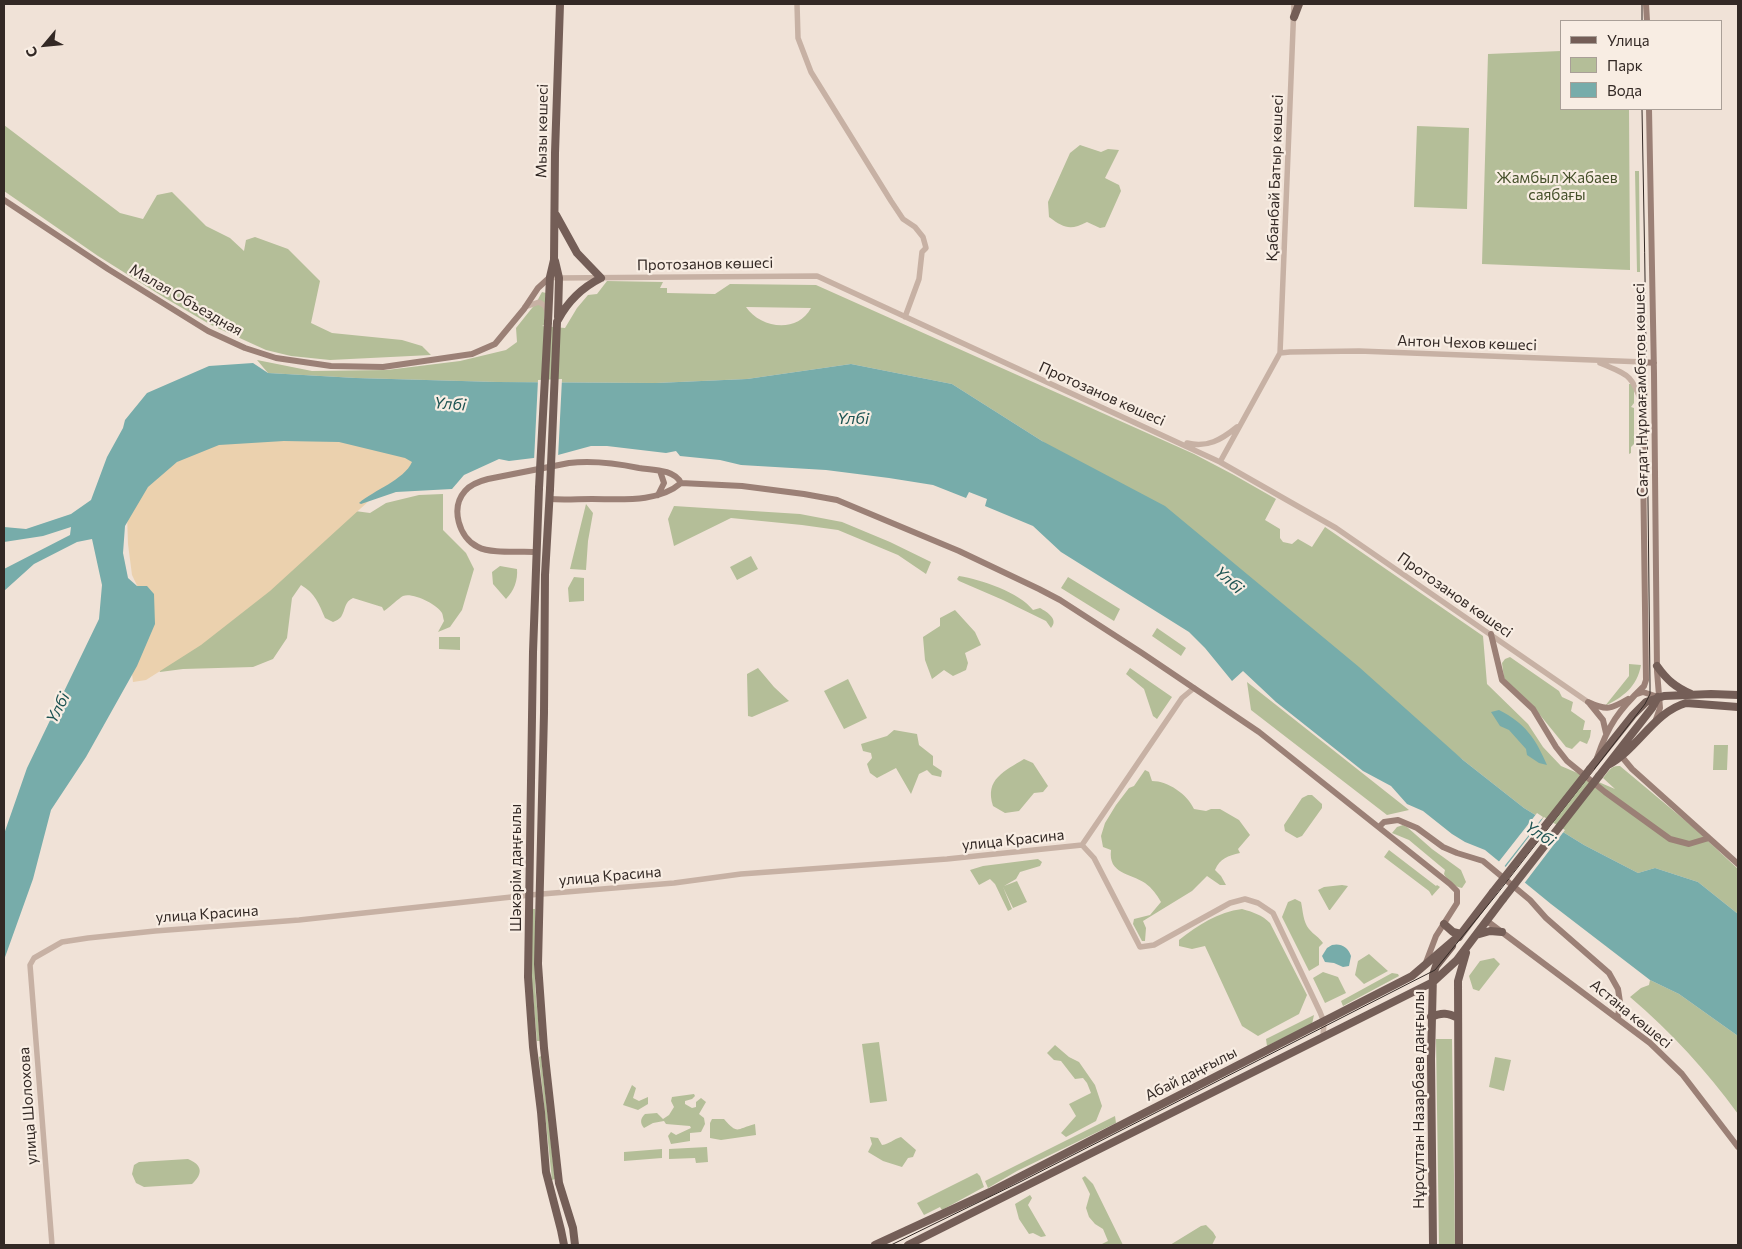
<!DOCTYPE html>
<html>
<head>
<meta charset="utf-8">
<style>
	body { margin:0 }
	#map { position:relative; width:1742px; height:1249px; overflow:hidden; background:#f0e2d7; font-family:Commissioner,sans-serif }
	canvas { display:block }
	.frame { position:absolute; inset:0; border:5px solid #332925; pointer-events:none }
	.legend { position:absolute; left:1560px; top:20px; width:162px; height:90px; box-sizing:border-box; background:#f8ede3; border:1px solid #a99f97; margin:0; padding:6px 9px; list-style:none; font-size:15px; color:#332925 }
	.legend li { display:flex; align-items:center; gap:10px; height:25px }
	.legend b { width:25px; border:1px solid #a99f97 }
	.north { position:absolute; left:20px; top:20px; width:50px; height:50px; -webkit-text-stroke:4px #f8ede3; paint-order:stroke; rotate:242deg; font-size:14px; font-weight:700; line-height:20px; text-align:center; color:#332925 }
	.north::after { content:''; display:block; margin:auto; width:18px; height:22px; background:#332925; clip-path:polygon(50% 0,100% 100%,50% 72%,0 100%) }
</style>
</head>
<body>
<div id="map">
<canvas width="1742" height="1249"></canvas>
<div class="frame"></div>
<ul class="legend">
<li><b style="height:6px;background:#745e57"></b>Улица</li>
<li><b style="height:14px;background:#b4be98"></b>Парк</li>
<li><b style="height:14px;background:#77acaa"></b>Вода</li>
</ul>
<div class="north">С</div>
</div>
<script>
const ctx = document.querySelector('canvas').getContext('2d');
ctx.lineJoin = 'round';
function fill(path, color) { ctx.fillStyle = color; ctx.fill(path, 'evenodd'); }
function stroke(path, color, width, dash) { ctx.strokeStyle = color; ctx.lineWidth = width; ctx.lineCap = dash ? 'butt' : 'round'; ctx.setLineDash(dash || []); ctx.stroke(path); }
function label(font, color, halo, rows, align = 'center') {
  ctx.font = font + ' Commissioner,sans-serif'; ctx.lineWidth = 4.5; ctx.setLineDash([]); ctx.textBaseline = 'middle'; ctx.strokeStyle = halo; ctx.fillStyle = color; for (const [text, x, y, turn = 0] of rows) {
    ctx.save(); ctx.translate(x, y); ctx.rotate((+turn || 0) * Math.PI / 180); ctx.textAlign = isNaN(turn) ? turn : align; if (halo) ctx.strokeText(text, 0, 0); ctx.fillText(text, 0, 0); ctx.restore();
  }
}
const green = new Path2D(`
	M1561 51V109H1629L1630 270 1482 264 1488 54Z
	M4 125 120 213 143 219 157 195 172 192 206 226 230 238 244 251 246 240 255 237 288 249 320 281 311 323 332 333 402 340 422 346 431 355 330 360 291 356 266 350 211 325 165 298 98 256 4 191Z
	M1417 126 1469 128 1467 209 1414 207Z
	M1080 145 1101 152 1108 149 1119 150 1105 178 1119 185 1121 191 1105 227 1100 228 1087 222C1070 231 1064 228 1049 217L1048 202 1070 153Z
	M1635 171H1639L1640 272H1637Z
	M607 281 663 282 660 288H667V293L715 294 730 284 816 285 1194 454 1234 475 1276 499 1265 520 1280 529V538L1283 542 1292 544 1298 539 1312 547 1325 527 1483 636 1487 684 1528 724 1543 747 1561 766 1615 789 1603 778C1608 772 1611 765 1620 766L1693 827 1738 869V914L1698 882 1655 868 1638 873 1584 845 1524 808 1463 760 1042 441 952 384 851 364 747 379 656 383 497 382 356 378 268 373 257 360 312 371 387 370 460 361 506 350 517 342 516 328 536 303 542 292 546 293 544 325 542 326 565 328 577 308 588 295 597 294ZM746 307 811 308C797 334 760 328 746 307Z
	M1629 384H1634V403L1631 407 1634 408V444L1631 447V453L1629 454Z
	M443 494V530L466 553 474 569 462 610 450 627 438 632 444 621C443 618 443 615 442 613 437 604 412 592 403 596 399 598 390 607 384 611L382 607 353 598C344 602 346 609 341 617 339 619 336 621 333 622L325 618C319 604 315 593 301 585L292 598 287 638 273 659 253 667 183 669 160 672 151 654 355 511 370 513 386 503 419 495Z
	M586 504 593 513 588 541 586 570 570 569Z
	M674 506 800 514 842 522 890 542 931 562 926 574 898 555 838 530 802 525 731 518 674 546 668 519Z
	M751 556 758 569 737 580 730 567Z
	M500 566 517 569C518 580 514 591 506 599L493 584 492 572Z
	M959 576C982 580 1019 592 1033 610L1040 608C1047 612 1059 619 1051 628L1046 621 1003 600 959 581 957 579Z
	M574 577 584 578V601L569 602 568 588Z
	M1068 577 1120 609 1114 621 1061 588Z
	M955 610 975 632 981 645 965 653 968 663 966 670 953 676 944 670 932 679 925 660 923 637 940 626V618Z
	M1157 628 1186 648 1181 656 1152 636Z
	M439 637H460V650L439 649Z
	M1510 657 1559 691 1562 697 1573 702 1571 711 1585 721 1583 730H1591L1590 737 1587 744 1580 741 1572 749 1566 747 1540 715 1504 678 1502 663 1505 659Z
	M1629 664 1641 665C1637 687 1623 697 1605 706L1629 676Z
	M758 668 774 687 789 701 752 717 748 716 747 674Z
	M1130 668 1172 697 1157 719 1153 716 1144 689 1126 674Z
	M848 679 867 718 844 729 824 691Z
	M1247 682 1409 810 1387 815 1251 710Z
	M894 730 917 734 919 745 933 756V765L942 771 941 777 932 775 927 770 919 774 911 794 896 768 877 778 870 773 867 764 872 758 871 753 863 751 861 744 887 736Z
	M1714 745H1728L1727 770H1713Z
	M1024 759 1033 763 1048 786 1043 792 1034 793 1019 811 1005 813 993 806C984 779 1005 771 1024 759Z
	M1145 770 1149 772 1152 781C1168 781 1187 794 1194 809L1206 811 1211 809H1220L1239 820 1250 835 1238 849 1240 853C1228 856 1220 858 1215 870L1221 876 1226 885H1220L1207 876 1192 891 1143 921 1146 928 1145 941H1142L1133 924 1134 919 1150 915 1161 902C1157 895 1152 888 1145 883 1130 873 1108 874 1111 850L1103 847 1101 836 1105 823 1116 805 1129 788 1134 786Z
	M1308 795H1312L1322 804V808L1302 836 1297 838 1285 831 1284 825 1302 798Z
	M1403 825 1407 827 1432 849 1461 870 1466 882 1462 888C1454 887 1447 880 1444 874L1445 870 1409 840 1392 833 1397 827Z
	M1389 850 1436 886 1437 885 1440 887 1432 896 1429 891 1384 857Z
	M1038 859 1042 862 1040 866 1020 872 1016 879 1004 886 1017 881 1027 902 1013 908 1003 887 1012 909 1008 911 995 884 990 879 979 885 970 870 983 866Z
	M1342 885 1348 886 1330 910H1329L1318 890 1324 887Z
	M1295 899 1301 902C1303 911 1303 922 1309 929 1314 935 1319 937 1323 943L1319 947V965L1309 971 1282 917 1288 902Z
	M532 909H535V985L540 1041H537L532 985Z
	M1242 909C1253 912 1262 915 1270 923L1307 995 1299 1014 1258 1036 1242 1026 1205 946 1192 949 1179 946V940C1198 925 1218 912 1242 909Z
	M1369 954 1388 971 1364 984 1355 975 1358 961Z
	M1494 958 1500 964 1479 991 1473 989 1469 976 1480 961Z
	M1323 972 1338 977 1346 993 1325 1003 1313 978Z
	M1392 973 1398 974 1399 976 1343 1006 1341 1001Z
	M1650 980 1679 994 1738 1036V1114C1706 1070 1672 1033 1630 997L1641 988 1649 985Z
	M1314 1015 1312 1024 1267 1046 1266 1039Z
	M1436 1039H1452L1455 1245H1439Z
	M879 1042 887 1101 870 1103 862 1044Z
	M1055 1045 1069 1057 1079 1062 1095 1085 1102 1106 1096 1121 1066 1137 1061 1133 1076 1116 1069 1104 1091 1093 1087 1083 1083 1078 1075 1079 1061 1061 1054 1060 1047 1053Z
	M541 1056 555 1179 552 1180 539 1057Z
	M1495 1057 1511 1060 1504 1091 1489 1087Z
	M632 1085 636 1088 633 1098 639 1101 648 1097V1104L638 1110 623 1105Z
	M694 1094 695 1096 692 1099 685 1101V1104L692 1108 696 1107V1102L701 1098 706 1102 699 1114 704 1118 705 1124 701 1132 690 1133V1141L671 1144 668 1136 671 1132 676 1135 691 1128 690 1126 666 1124 664 1121 653 1123 644 1128C640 1123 640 1119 645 1114L657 1113 663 1119 669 1115 674 1107 671 1101 672 1097Z
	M1115 1116 1116 1123 1017 1171 988 1188 985 1181Z
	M712 1119H724C738 1135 736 1129 755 1124L756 1135 721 1140 710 1138V1123Z
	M870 1137 878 1138 882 1145C890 1144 893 1139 901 1137L916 1150 913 1157 908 1158 902 1167 883 1161 868 1152 872 1144Z
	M707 1147 708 1162 696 1163 695 1158 669 1159V1149Z
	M662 1149V1158L624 1161V1152Z
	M188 1159C203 1165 203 1174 192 1184L144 1187 136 1183 132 1174 134 1165 139 1162Z
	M977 1173 980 1176 984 1187 942 1210 940 1207 924 1215 917 1203Z
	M1085 1176 1093 1184 1123 1245H1100L1108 1241 1103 1229 1095 1224 1089 1217 1086 1208 1090 1194 1082 1178Z
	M1030 1195 1032 1198 1028 1205 1046 1236 1041 1237 1033 1233 1029 1234 1019 1219 1015 1204Z
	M1206 1225 1213 1232 1216 1237 1212 1245H1170L1201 1226Z`);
const sand = new Path2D(`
	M240 423 454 451 371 499 270 591 201 645 146 680 133 682 132 674 144 600 132 575 128 544 127 515 133 489Z`);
const water = new Path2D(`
	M253 363 268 373 356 378 497 382 656 383 747 379 851 364 952 384 1042 441 1165 506 1359 667 1463 760 1524 808 1584 845 1638 873 1655 868 1698 882 1738 914V1036L1679 994 1650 980 1551 904 1485 850 1465 842 1452 834 1423 811 1407 804 1391 786 1363 771 1276 702 1243 671 1232 681 1205 648 1189 632 1061 552 1033 526 985 506 987 499 969 492 966 498 933 485 889 478 826 470 741 465 720 460 680 456 676 451 666 453 607 446H591L558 455 509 461 499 459 464 475 452 489 396 492 361 504 359 503C374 490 404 480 412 462L405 458 339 442 284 441 219 445 177 462 148 487 125 526 123 553 128 578 137 586H147L154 594 155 624 137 666 86 757 51 810 33 879 4 960V834L27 768 99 619 102 585 92 539 77 542 34 564 4 591V569L70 535 71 527 43 536 4 542V527L26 529 71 514 91 500 107 457 123 428 125 420 147 393 209 366Z
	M1499 710C1525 723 1536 739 1547 765L1539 763 1527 755 1526 749 1509 730 1500 726 1491 712Z
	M1332 945C1341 943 1348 947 1351 956L1349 966 1343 967 1334 963 1325 962 1322 956 1327 948Z`);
const pier = new Path2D(`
	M562 379 558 458 534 461 538 380Z
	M1537 813 1543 817 1503 868 1497 864Z
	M1544 817 1565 830 1523 885 1504 869Z`);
const tertiary = new Path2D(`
	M797 4 798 38 811 72 891 201 903 219 915 227 923 237 926 248 922 252 919 279 905 317
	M556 278 817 276 1220 462 1336 528 1588 702
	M525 307 539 302 545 306 547 311
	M1280 353 1290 352 1359 351 1644 362
	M1600 363C1628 375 1632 374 1642 404
	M1187 443C1207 448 1221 440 1237 427
	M1220 462 1280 353 1294 4
	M1082 845 1182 698 1194 688
	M52 1245 30 965 34 958 62 942 88 938 155 931 299 920 530 895 674 883 741 874 947 859 1082 845 1094 858 1140 947 1154 945 1230 903 1245 899 1258 903 1273 913 1320 1012 1324 1022 1323 1037`);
const secondary = new Path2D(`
	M1646 4 1647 21
	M1649 109 1654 374 1657 671 1660 708 1655 722
	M4 200 108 269 208 331 245 348 276 358 331 366 383 367 472 354 495 344 524 309 538 288 550 277
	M658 495 664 483 660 471
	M549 499C564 500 578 499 592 499 621 499 658 503 681 483
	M535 552C520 551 491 554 478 547 459 538 450 508 465 491 471 484 480 481 488 479L569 463C593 460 615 463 639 468 653 470 674 469 681 483L742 486 804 494 837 500 959 551 1039 589 1060 600 1142 653 1259 732 1450 884 1457 891V903L1436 936 1425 965
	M1491 634 1502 680 1533 709 1556 747 1567 761 1605 792 1670 839 1689 844 1709 838
	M1637 694 1643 692 1658 697
	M1588 702C1607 711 1611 709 1628 699
	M1590 704 1603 720 1606 733
	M1622 757 1632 769 1738 864
	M1597 758C1608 725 1619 710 1644 686L1646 680 1643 465 1644 362 1654 363
	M1379 827 1384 822 1398 820 1417 828 1443 847 1457 853 1483 861 1530 900 1546 918 1609 973 1618 989 1620 1002 1618 1017
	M1487 921 1650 1043 1682 1074 1738 1147`);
const primary = new Path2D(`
	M1294 17 1299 4
	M556 215 577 253 601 278C581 288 568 301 558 320
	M555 261 559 278 558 317
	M548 322 550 277 554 260 555 153 560 4
	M539 488 533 652 528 977 533 1047 541 1112 546 1172 561 1230 564 1245
	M550 489 545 575 544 713 538 964 544 1048 559 1183 573 1228 575 1245
	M1657 666C1667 680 1675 687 1691 694
	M1608 765C1638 749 1654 712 1686 703L1738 707
	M1590 769 1633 715 1646 702 1664 696 1711 694 1738 695
	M1599 776 1652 708 1658 697
	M1444 924 1453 932 1461 934 1459 937
	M1476 935 1490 931 1502 932
	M1431 1017C1442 1012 1448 1013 1458 1018
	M875 1245 990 1192 1412 976 1461 934 1493 892
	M908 1245 1433 982 1457 960 1503 899
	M1433 1245 1431 1059 1433 975 1436 966 1452 946
	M1459 1245 1458 981 1466 953`);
const tram = new Path2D(`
	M1642 4V21
	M891 1245 1022 1181 1435 970 1497 894 1645 704 1650 694V685C1648 493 1646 301 1642 109`);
const primaryBridge = new Path2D(`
	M539 488 548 322
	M550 489 557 322
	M1493 892 1590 769
	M1503 899 1599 776`);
const streetNames = [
	["Мызы көшесі",542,131,-89],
	["Қабанбай Батыр көшесі",1275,178,-88],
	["Протозанов көшесі",705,264,-1],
	["Малая Объездная",186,300,30],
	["Антон Чехов көшесі",1467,343,2],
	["Сағдат Нұрмағамбетов көшесі",1641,390,-91],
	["Протозанов көшесі",1102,394,24],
	["Протозанов көшесі",1455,595,35],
	["улица Красина",1013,840,-6],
	["Шәкәрім даңғылы",516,868,-90],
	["улица Красина",610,876,-5],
	["улица Красина",207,914,-4],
	["Астана көшесі",1631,1014,39],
	["Абай даңғылы",1191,1074,-27],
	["Нұрсұлтан Назарбаев даңғылы",1419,1100,-90],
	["улица Шолохова",28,1106,-94]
];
const parkNames = [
	["Жамбыл Жабаев",1557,178],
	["саябағы",1557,195]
];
const waterNames = [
	["Үлбі",450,404,4],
	["Үлбі",853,419],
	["Үлбі",1229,580,42],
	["Үлбі",58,708,-63],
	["Үлбі",1540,834,33]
];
fill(green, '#b4be98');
fill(sand, '#ebd1ae');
fill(water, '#77acaa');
fill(pier, '#f0e2d7');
stroke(tertiary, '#c7b1a4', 5.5);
stroke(secondary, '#9b8076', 6);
stroke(primary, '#745e57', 8);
stroke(tram, '#332925', 1);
stroke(primaryBridge, '#745e57', 8);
label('15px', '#332925', '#f8ede3', streetNames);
label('15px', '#45502a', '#f8ede3', parkNames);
label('italic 16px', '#1d5352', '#f8ede3', waterNames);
</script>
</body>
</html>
